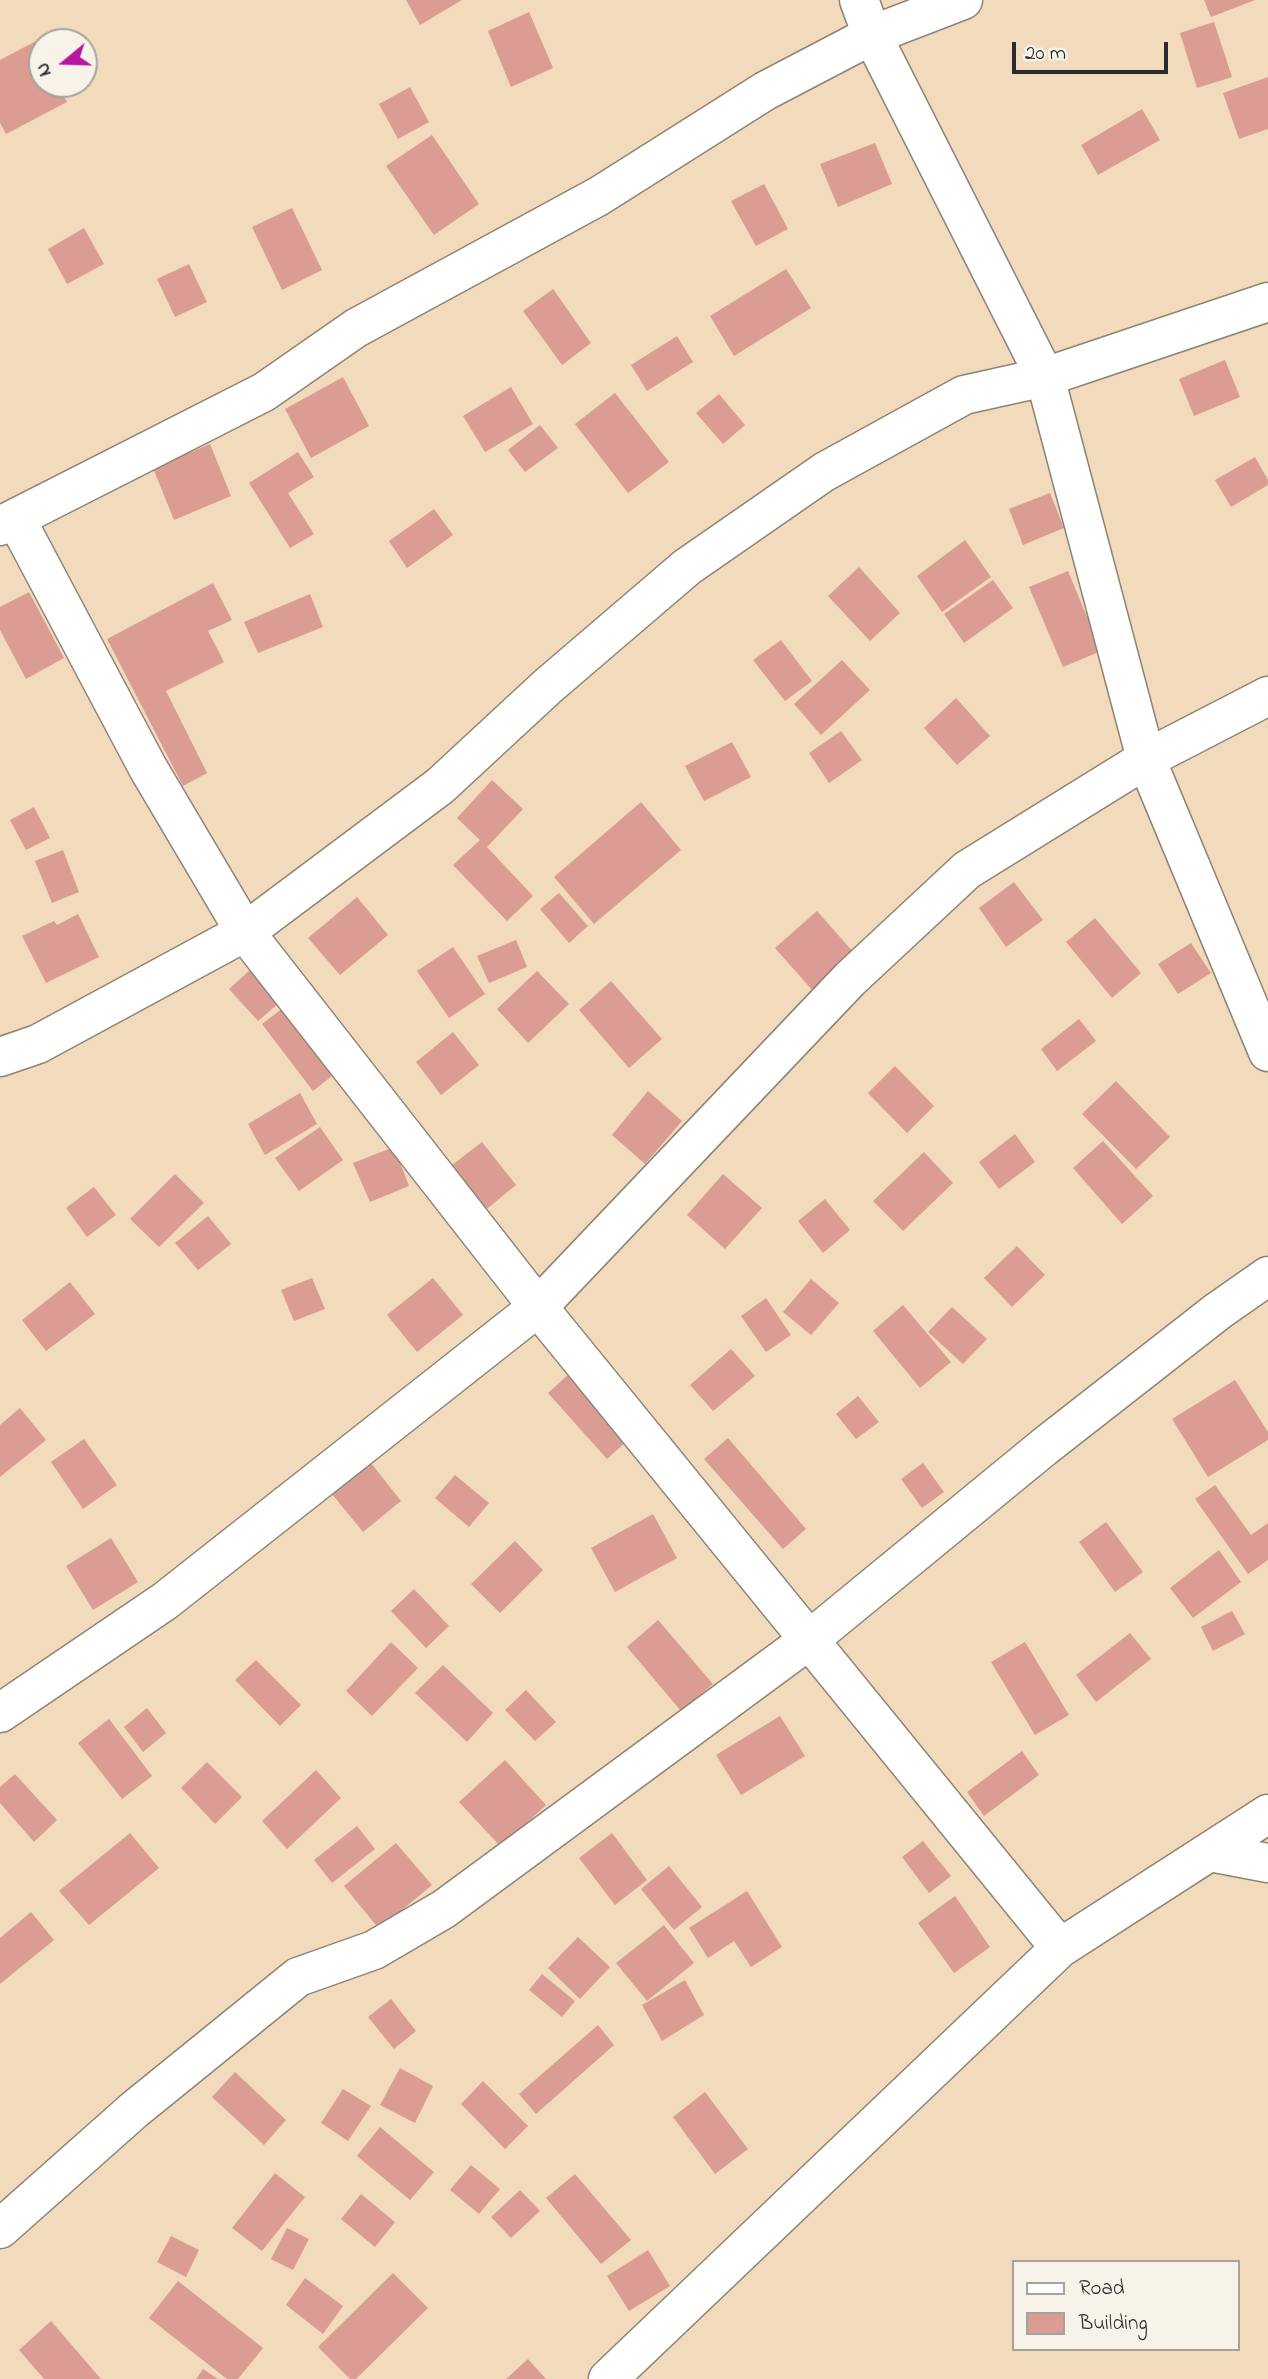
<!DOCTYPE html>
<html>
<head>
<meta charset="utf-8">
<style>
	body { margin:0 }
	#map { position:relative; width:1268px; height:2379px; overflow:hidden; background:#f1dbbc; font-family:"Indie Flower",sans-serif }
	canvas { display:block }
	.legend { position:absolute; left:1012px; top:2260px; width:228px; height:91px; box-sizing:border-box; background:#f7f3e8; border:2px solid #a5a39c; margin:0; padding:9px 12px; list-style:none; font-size:21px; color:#2b2b2b }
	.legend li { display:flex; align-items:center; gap:14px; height:35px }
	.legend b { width:35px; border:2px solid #a5a39c }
	.north { position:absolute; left:28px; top:28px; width:70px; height:70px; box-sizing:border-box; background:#f7f3e8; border:2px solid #a5a39c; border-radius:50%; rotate:251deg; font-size:19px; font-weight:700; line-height:28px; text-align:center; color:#2b2b2b }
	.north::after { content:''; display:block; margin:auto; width:24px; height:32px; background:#b5179e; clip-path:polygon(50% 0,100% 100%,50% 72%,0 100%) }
	.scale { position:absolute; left:1012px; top:42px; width:156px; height:32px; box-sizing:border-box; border:4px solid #2b2b2b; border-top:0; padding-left:9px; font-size:21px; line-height:24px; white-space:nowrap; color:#2b2b2b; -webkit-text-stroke:5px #f7f3e8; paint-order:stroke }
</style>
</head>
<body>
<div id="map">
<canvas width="1268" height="2379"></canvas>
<ul class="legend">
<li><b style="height:9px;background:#fff"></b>Road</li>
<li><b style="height:19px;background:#da9c93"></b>Building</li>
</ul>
<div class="north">N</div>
<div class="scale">20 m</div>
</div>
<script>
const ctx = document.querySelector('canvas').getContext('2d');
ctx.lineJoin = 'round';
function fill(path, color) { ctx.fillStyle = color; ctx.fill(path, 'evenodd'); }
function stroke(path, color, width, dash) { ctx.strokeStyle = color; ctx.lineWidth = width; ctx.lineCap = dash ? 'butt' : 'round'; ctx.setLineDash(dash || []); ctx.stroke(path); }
const building = new Path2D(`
	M406 0H462L420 25Z
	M1204 0H1255L1211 17Z
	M529 12 553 68 511 87 488 31Z
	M1214 22 1232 77 1197 88 1180 33Z
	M36 41 42 52V84H58L67 102 6 134 0 123V60Z
	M1268 77V129L1239 139 1223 93Z
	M410 87 429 122 398 139 379 104Z
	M1142 109 1160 140 1098 175 1081 145Z
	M432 135 479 204 434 235 386 166Z
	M875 143 892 184 838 207 820 164Z
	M764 184 788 229 756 246 731 201Z
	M292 208 322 270 282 290 252 227Z
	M84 228 104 264 67 284 48 249Z
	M189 264 207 302 175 317 157 279Z
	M786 269 811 308 734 356 710 316Z
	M553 289 591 343 562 365 523 311Z
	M677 336 693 362 647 391 631 365Z
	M1225 360 1240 397 1194 416 1179 379Z
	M343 377 369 426 311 458 285 409Z
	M511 387 533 424 485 452 463 416Z
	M615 393 669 462 628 493 575 424Z
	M719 394 745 425 723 444 696 413Z
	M540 425 558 448 525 472 508 450Z
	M210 444 231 496 174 520 153 468Z
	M298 452 314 477 288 493 314 534 290 548 249 483Z
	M1255 457 1268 480V485L1231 507 1215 480Z
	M1050 493 1064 528 1023 545 1009 509Z
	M434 509 453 535 407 568 389 541Z
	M965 540 991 577 942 612 917 576Z
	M859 567 900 613 870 641 828 596Z
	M1068 571 1101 651 1063 667 1029 587Z
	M993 580 1013 608 964 643 944 614Z
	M213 583 232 620 208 631 224 662 166 691 207 773 183 786 107 639Z
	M29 592 64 658 26 679 0 630V607Z
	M310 594 323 627 258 653 244 622Z
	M781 640 812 681 785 701 753 660Z
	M842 660 870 690 821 735 794 704Z
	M956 698 990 736 957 765 924 728Z
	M841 731 862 760 829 783 809 753Z
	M732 742 751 777 704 801 685 766Z
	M492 780 523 809 487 847 533 896 507 921 453 865 480 840 457 818Z
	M641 802 681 850 594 924 554 877Z
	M34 807 50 838 26 850 10 820Z
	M63 850 79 892 52 903 35 861Z
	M1014 882 1043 920 1006 947 979 908Z
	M559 893 588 926 569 943 540 909Z
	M357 897 388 935 340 975 308 938Z
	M817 911 855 954 814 992 775 948Z
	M78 914 99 957 46 983 22 936 54 921 57 925Z
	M1095 918 1141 973 1112 998 1066 942Z
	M516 940 527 967 489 983 477 956Z
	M1191 943 1211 973 1178 994 1158 964Z
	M453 947 485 994 449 1018 417 971Z
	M250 970 279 1003 258 1021 229 989Z
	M537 971 569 1004 528 1043 497 1009Z
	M611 981 662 1039 629 1068 579 1010Z
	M287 1005 337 1072 313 1091 262 1024Z
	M1079 1019 1096 1041 1057 1071 1041 1049Z
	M453 1032 479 1065 441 1095 416 1062Z
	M895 1066 934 1106 907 1133 868 1093Z
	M1116 1081 1170 1137 1136 1169 1082 1114Z
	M648 1091 682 1121 645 1164 612 1135Z
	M300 1093 317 1124 265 1155 248 1124Z
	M320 1127 343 1160 299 1191 275 1158Z
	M1015 1134 1035 1162 999 1189 979 1162Z
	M1103 1141 1153 1196 1122 1224 1073 1168Z
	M482 1142 516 1185 483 1212 448 1168Z
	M394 1147 409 1186 370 1202 353 1163Z
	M924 1152 953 1183 903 1231 873 1201Z
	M175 1174 204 1203 159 1247 130 1219Z
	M723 1174 762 1208 725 1249 687 1215Z
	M94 1187 116 1215 87 1237 66 1208Z
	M825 1199 850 1230 823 1253 798 1221Z
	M208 1216 231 1244 198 1270 175 1243Z
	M1017 1246 1045 1275 1012 1307 984 1278Z
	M312 1278 325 1309 294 1321 281 1290Z
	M433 1278 463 1315 417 1352 387 1315Z
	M811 1279 839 1303 811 1335 783 1312Z
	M70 1282 95 1314 46 1351 22 1320Z
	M766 1298 791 1335 766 1352 741 1316Z
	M903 1305 951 1362 920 1388 873 1331Z
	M952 1307 987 1339 963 1364 928 1332Z
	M731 1349 755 1376 713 1411 690 1385Z
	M570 1373 629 1439 607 1459 548 1393Z
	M1235 1380 1268 1432V1440L1208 1477 1172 1419Z
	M858 1396 879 1422 856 1439 836 1414Z
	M20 1408 46 1440 0 1477V1425Z
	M728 1438 806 1529 783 1549 704 1459Z
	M84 1439 117 1485 83 1509 51 1462Z
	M371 1463 401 1501 363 1532 332 1494Z
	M923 1463 944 1492 922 1508 901 1479Z
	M455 1475 489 1503 469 1527 435 1498Z
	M1215 1485 1251 1535 1268 1523V1560L1248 1574 1195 1499Z
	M653 1514 677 1558 615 1592 591 1548Z
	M1106 1522 1143 1572 1115 1592 1079 1542Z
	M111 1538 138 1582 93 1610 66 1566Z
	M515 1541 543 1570 500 1613 471 1584Z
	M1219 1550 1241 1582 1193 1618 1170 1588Z
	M414 1589 449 1626 426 1648 391 1611Z
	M1232 1611 1245 1634 1213 1651 1201 1627Z
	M658 1620 713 1684 681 1711 627 1647Z
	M1130 1633 1151 1659 1096 1702 1076 1675Z
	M391 1642 418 1668 372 1716 346 1691Z
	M1025 1642 1069 1715 1035 1735 991 1662Z
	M256 1660 301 1705 280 1726 235 1680Z
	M443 1665 493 1713 467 1742 415 1693Z
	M526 1690 556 1722 535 1741 505 1710Z
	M147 1708 166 1733 143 1752 124 1727Z
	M780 1716 805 1756 741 1795 716 1755Z
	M109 1719 152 1776 122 1799 78 1743Z
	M1022 1751 1039 1775 984 1816 967 1792Z
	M505 1760 546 1805 501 1847 459 1802Z
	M207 1762 242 1797 215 1824 181 1788Z
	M316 1770 341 1798 287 1849 262 1821Z
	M15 1774 57 1820 34 1842 0 1803V1787Z
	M357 1826 375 1849 332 1883 314 1860Z
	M130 1833 159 1868 89 1925 59 1891Z
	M612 1833 647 1880 615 1905 579 1858Z
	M923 1841 951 1876 929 1893 902 1857Z
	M396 1843 432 1885 379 1929 344 1886Z
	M669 1866 702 1907 674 1930 641 1889Z
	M747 1891 782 1947 751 1967 734 1941 708 1958 689 1928Z
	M955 1896 990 1947 954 1973 918 1923Z
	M31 1912 54 1940 0 1984V1938Z
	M664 1925 694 1963 647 2001 616 1963Z
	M578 1937 610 1967 580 1999 548 1968Z
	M542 1974 575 2001 562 2017 529 1990Z
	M685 1980 704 2015 662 2041 642 2005Z
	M391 1999 416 2031 394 2049 368 2017Z
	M598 2025 614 2045 536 2114 519 2094Z
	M400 2068 433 2086 415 2123 380 2105Z
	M235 2072 286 2120 264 2145 212 2097Z
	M483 2081 528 2126 505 2149 461 2104Z
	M343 2089 371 2106 348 2141 321 2123Z
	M705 2092 748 2149 715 2174 673 2117Z
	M380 2127 434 2172 410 2200 357 2156Z
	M471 2165 500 2189 479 2214 450 2190Z
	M275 2173 305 2197 262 2251 232 2228Z
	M575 2174 631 2240 601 2264 546 2198Z
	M520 2190 540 2211 511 2238 491 2217Z
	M361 2194 395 2222 375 2247 341 2219Z
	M287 2228 309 2239 293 2270 271 2259Z
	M171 2236 199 2250 186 2277 157 2262Z
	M648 2250 670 2286 629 2311 607 2276Z
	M393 2273 428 2308 356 2379H350L318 2347Z
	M305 2278 343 2306 323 2334 286 2305Z
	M178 2281 263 2348 238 2379H227L149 2318Z
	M51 2321 101 2379H44L19 2350Z
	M528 2359 546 2379H506Z
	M203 2369 218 2379H196Z`);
const minor = new Path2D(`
	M859 0 872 35 1045 377 1146 759 1268 1052
	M16 519 148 768 245 932 538 1307 1060 1948
	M0 526 264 392 356 328 599 196 765 91 872 35 963 0
	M0 1057 38 1044 245 932 440 786 548 686 687 567 824 472 964 395 1045 377 1268 302
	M0 1713 165 1601 538 1307 850 979 967 870 1146 759 1268 696
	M1210 1852 1268 1863
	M0 2229 134 2110 298 1977 374 1950 444 1909 809 1640 1044 1447 1218 1311 1268 1276
	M608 2379 1060 1948 1268 1814`);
fill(building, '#da9c93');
stroke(minor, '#8e8374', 41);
stroke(minor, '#fff', 38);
</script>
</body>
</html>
